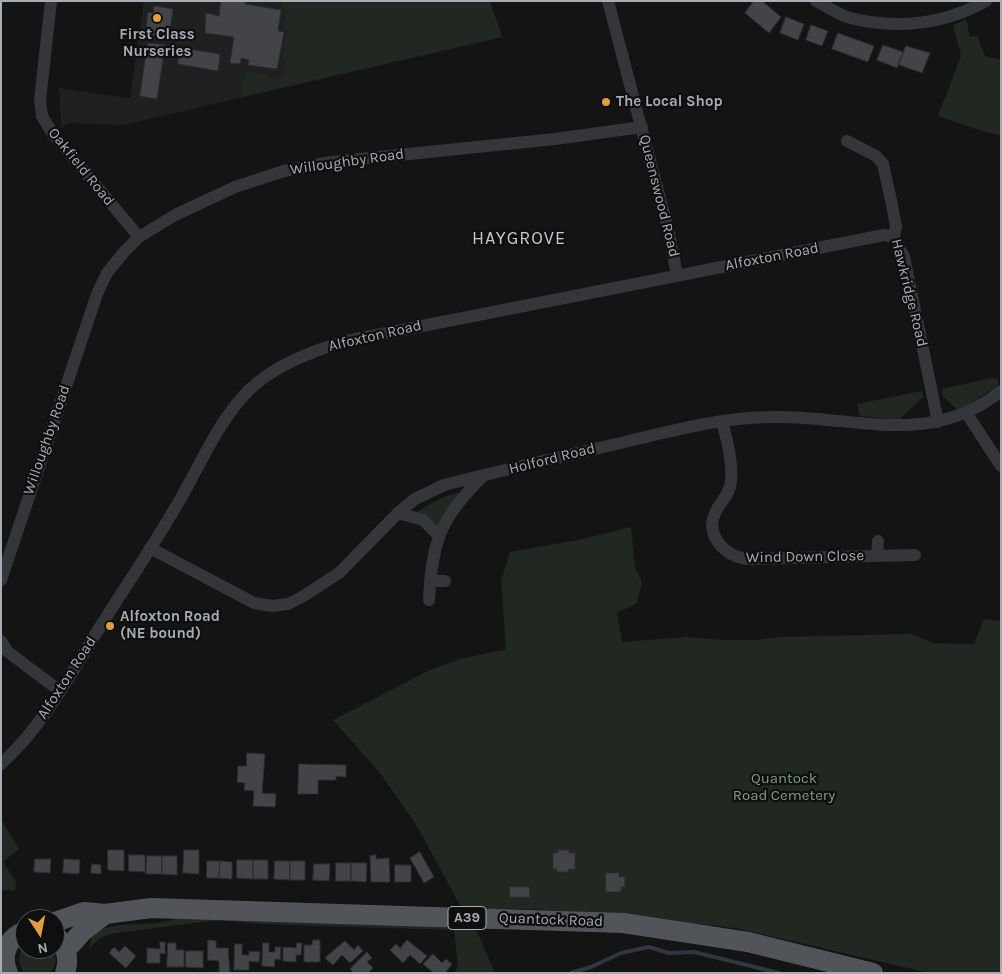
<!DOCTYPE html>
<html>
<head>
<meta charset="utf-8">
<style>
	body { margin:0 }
	#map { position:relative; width:1002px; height:974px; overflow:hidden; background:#141415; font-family:Karla,sans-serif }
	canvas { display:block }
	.frame { position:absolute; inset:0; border:2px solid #a7acb5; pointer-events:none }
	.north { position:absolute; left:15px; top:909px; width:50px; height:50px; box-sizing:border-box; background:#0f0f10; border:1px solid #4c4e52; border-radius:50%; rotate:169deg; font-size:14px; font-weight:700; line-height:20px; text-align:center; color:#a7acb5 }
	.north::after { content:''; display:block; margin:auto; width:18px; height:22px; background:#e29d3f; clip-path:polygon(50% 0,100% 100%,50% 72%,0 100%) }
</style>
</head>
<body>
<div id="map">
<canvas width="1002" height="974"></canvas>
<div class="frame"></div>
<div class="north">N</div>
</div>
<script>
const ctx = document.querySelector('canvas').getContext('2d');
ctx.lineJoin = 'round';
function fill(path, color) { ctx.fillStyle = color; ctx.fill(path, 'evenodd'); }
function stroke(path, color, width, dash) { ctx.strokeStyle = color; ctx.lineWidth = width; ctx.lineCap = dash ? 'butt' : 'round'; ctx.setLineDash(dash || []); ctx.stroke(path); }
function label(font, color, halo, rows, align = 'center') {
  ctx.font = font + ' Karla,sans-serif'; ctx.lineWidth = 4.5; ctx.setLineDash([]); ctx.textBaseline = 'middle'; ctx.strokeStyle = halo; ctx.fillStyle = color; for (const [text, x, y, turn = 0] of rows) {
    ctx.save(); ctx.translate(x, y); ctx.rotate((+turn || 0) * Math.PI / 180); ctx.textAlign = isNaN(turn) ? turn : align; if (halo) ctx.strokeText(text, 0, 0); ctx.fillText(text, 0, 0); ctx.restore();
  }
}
const built = new Path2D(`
	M144 1H490L502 37 123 125 68 123 61 128 59 88 130 98Z`);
const green = new Path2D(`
	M282 1H490L502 37 242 97 245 71 266 74 270 78 278 79 284 75 286 59 281 58 287 31 284 30 287 10 281 9Z
	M966 19 970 37 977 36 985 56 1001 60V135L982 131 938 116 961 56 953 25Z
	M992 378 998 379V385L959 411 943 397 942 389Z
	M922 391 923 397 899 420 860 416 857 404Z
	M464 492 440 527H435L416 513C430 504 447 493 464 492Z
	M631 527 635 567 642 582 637 603 617 613 622 642 687 637 724 640H758L778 637 911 634 933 643 974 644 984 619 1001 621V973H930L735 928 584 912 528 909H462L417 826 380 773 333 720 430 670 460 659 506 649 501 581 510 552 578 540Z
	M1 819 19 849 3 862 16 881 15 891 1 890Z
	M183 916 474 925 495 973H455L458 965 454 930 261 924 219 920 116 933 102 937 89 948 93 933C116 921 139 926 164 922 170 921 177 918 183 916Z
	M25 946V949H52C57 957 57 966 50 973H24C17 963 18 955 25 946Z`);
const stream = new Path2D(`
	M571 973 591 967 621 953 649 947 669 953 694 952 779 973`);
const building = new Path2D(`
	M221 1H246L245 4 281 10 278 31 284 32 277 69 248 65 249 60 241 58 240 64 230 63 234 37 205 33 206 13 219 16Z
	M754 1H762L781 17 769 33 745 13Z
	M154 6 173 9 169 37 150 35 151 28 146 27 148 12 153 13Z
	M786 17 804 24 798 40 780 33Z
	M811 25 828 31 822 46 806 40Z
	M838 33 874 46 868 62 832 49Z
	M148 43 165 45 157 99 140 96Z
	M883 45 903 52 897 68 877 60Z
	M906 46 930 53 922 73 899 65Z
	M181 48 220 54 218 71 178 64Z
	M247 753 265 754 262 793 276 794 275 807 253 806 254 791 244 790 245 783 237 782 238 766H246Z
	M299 764 346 765V777L336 776V780H318V794H298Z
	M108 850H124V871L108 870Z
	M184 850H199V874L183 873Z
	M558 850H569V853H575V869H568V872H557V869H553V853H558Z
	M420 852 434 877 424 883 410 858Z
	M129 855H145V872L129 871Z
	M376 855V859L389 858 390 882H371L370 856Z
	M147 856H162V874H146Z
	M162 856H177V875L162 874Z
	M35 859H51L50 873 34 872Z
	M64 859 80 860 79 874 63 873Z
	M237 860H253V879L237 878Z
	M253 860H268V879H253Z
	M207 861H220L219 878H207Z
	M220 861 232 862V879L219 878Z
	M275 861H290V880L274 879Z
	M290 861H305V880H290Z
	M336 863H351V881H336Z
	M351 863H367L366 882 351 881Z
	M92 864 101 865V874L91 873Z
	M314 864H330L329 881 313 880Z
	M395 865H411V882H395Z
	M606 873H619V877H625V887H621V892H606Z
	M510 887H529L530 897H510Z
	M208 940 216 941V948H228L230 973H219V961L208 960Z
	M313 940H320V962H304V945H312Z
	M407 940 427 956 420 964 410 955 403 963 390 950 396 944 400 948Z
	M345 941 354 950 358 945 363 951 350 963 342 955 333 965 325 958Z
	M160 942H165V954L160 953V963H147V948L160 949Z
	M168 943H176V950H184V967H167Z
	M263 943H269V952H275V947H281L280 960 275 959 274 967 262 966Z
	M297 943H302L301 955H296V962L283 961V947L296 948Z
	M235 944H242V955H249V951L260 952 259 962 249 961V970H234Z
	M125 946 136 956 126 968 109 953 114 947 119 952Z
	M186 951H203V968L186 967Z
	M367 952 372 958 367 962 373 968 368 973H354L350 969Z
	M433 954 442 963 446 959 452 964 445 973H434L423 964Z`);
const street = new Path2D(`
	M51 1 40 100 42 116 53 134 139 237
	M608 1 668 229 677 275
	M816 1C826 6 837 13 847 17 894 30 943 25 986 1
	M847 141 876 156 883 164 892 205 896 226 894 237 904 257 938 422
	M967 414 1001 466
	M722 421C727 440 733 462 731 482 730 495 720 501 715 513 705 536 725 556 747 559L915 555
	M398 513 423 520 438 535
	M150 548 254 603 272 606 288 604 302 597 339 573 398 513 415 499 444 485C504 470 565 456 625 442 674 430 723 417 774 417 855 416 931 448 1001 391
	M877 556 878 541
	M1 580 97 294 107 273 124 252 139 237 175 215 235 187 284 171 331 162 555 139 642 127
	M430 581H445
	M429 600C432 540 441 517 484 475
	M1 641 8 652 60 691
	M1 764C43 726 71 674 100 627 125 587 152 548 175 508 199 469 216 423 249 390 275 365 312 351 346 341L884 235 894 237`);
const primary = new Path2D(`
	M55 922 84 912 105 914 151 908 623 923 748 942 873 973
	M55 935C66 945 70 959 65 973
	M66 950 82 932 105 914
	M8 973C0 956 7 938 25 931`);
const markers = [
	[157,18,5,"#e29d3f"],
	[606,102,5,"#e29d3f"],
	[110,626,5,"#e29d3f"]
];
const shields = [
	[467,918,38]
];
const shieldNames = [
	["A39",467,918]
];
const poiNames = [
	["First Class",157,35,"center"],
	["Nurseries",157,52,"center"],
	["The Local Shop",616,102],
	["Alfoxton Road",120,617],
	["(NE bound)",120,634]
];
const streetNames = [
	["Willoughby Road",347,162,-8],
	["Oakfield Road",81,167,51],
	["Queenswood Road",659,196,76],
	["Alfoxton Road",772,257,-11],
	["Hawkridge Road",909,293,76],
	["Alfoxton Road",375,336,-13],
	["Willoughby Road",47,440,-71],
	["Holford Road",552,459,-14],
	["Wind Down Close",805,557,-1],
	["Alfoxton Road",67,678,-57],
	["Quantock Road",551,920,2]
];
const parkNames = [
	["Quantock",784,779],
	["Road Cemetery",784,796]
];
const quarterNames = [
	["HAYGROVE",519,239]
];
fill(built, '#202022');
fill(green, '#202821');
stroke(stream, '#2e373d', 4);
fill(building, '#434448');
stroke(building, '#2e2e31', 1);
stroke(street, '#35363a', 12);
stroke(primary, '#515459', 20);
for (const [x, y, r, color] of markers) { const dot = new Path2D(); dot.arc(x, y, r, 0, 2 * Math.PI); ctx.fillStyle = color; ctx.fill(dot); stroke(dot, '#0f0f10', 2); }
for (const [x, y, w] of shields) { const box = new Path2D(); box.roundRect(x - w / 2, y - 11.5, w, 23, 4); ctx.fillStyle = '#0f0f10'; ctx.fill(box); stroke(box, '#a7acb5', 1); }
label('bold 14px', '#a7acb5', null, shieldNames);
label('bold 15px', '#a7acb5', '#0f0f10', poiNames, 'left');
label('15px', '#a7acb5', '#0f0f10', streetNames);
label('15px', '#809e7f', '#0f0f10', parkNames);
ctx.letterSpacing = '1px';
label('18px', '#c7cbd1', '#0f0f10', quarterNames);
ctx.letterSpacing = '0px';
</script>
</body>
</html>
